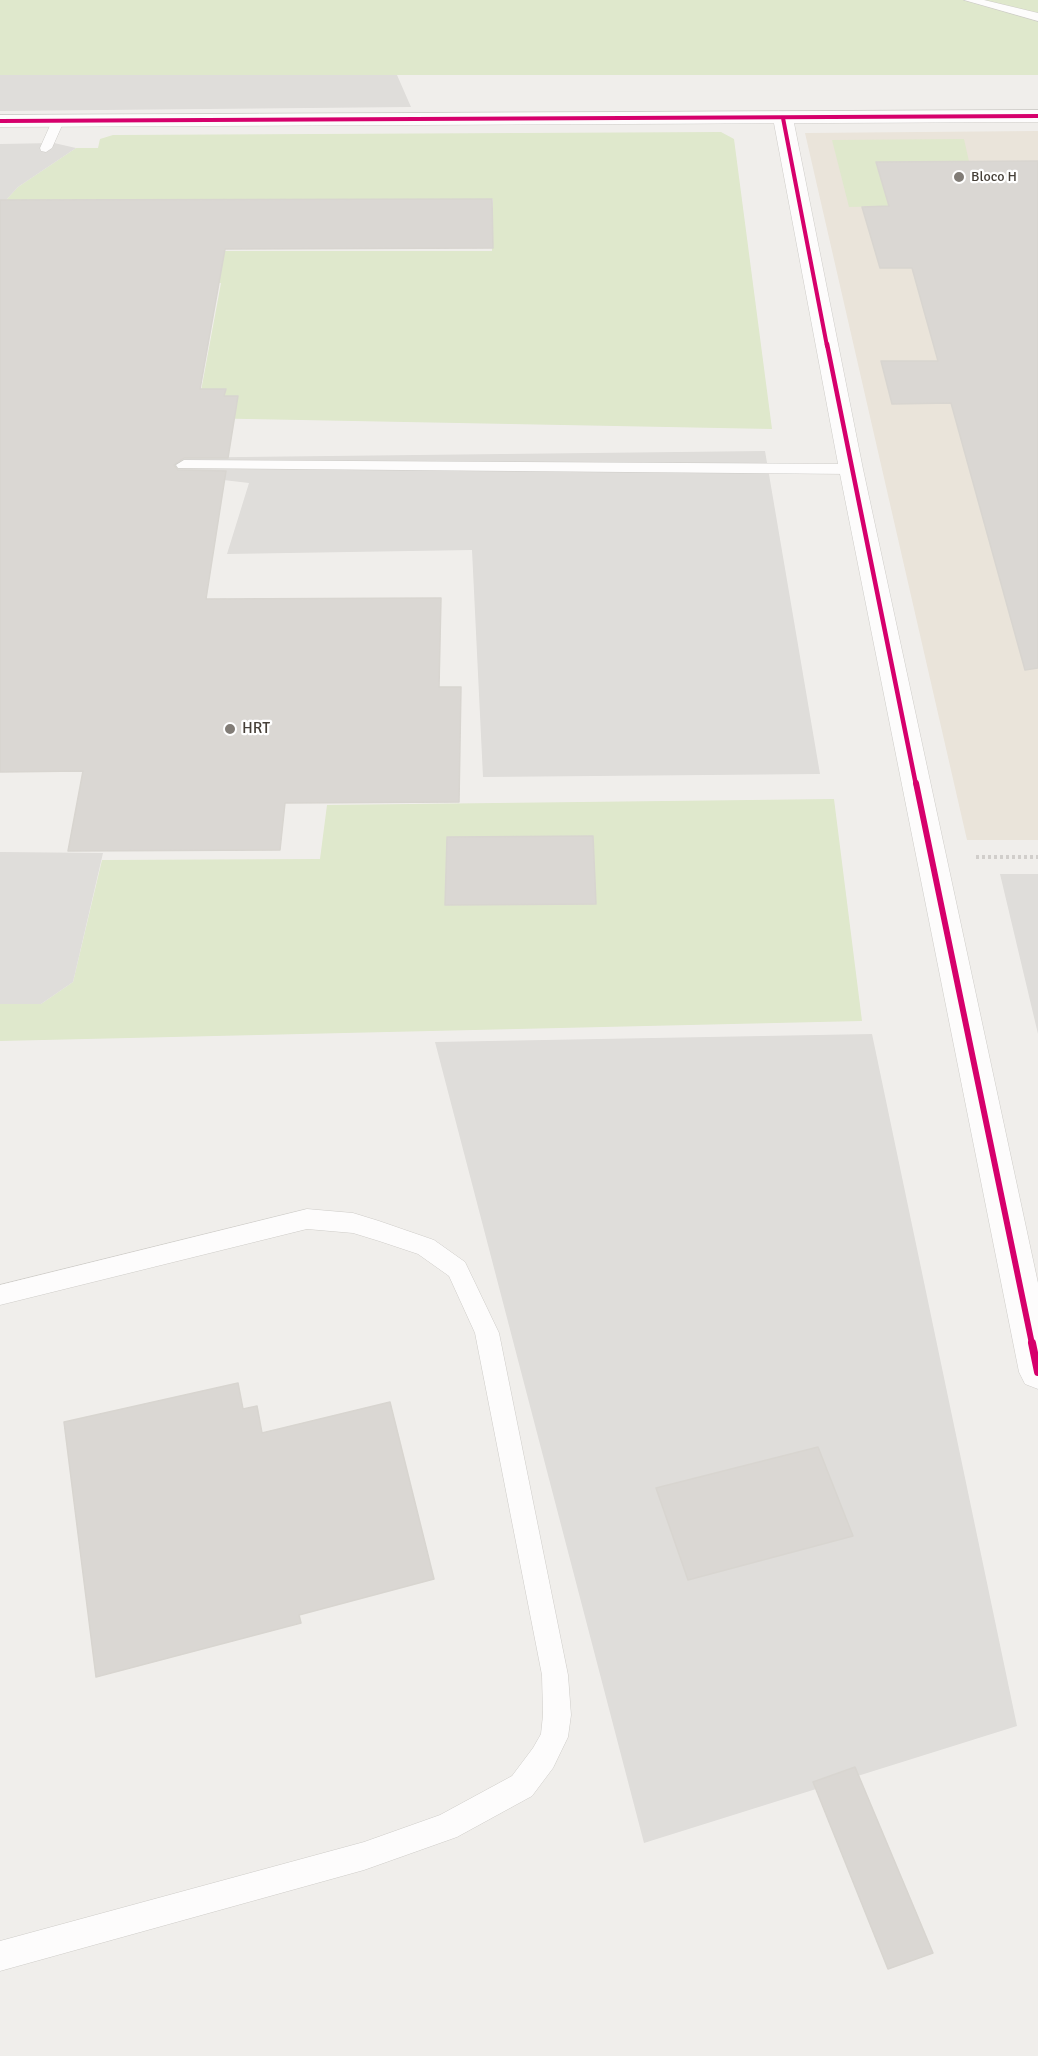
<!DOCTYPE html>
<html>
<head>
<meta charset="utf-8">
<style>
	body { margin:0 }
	canvas { display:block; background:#f0eeeb }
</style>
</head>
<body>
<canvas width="1038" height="2056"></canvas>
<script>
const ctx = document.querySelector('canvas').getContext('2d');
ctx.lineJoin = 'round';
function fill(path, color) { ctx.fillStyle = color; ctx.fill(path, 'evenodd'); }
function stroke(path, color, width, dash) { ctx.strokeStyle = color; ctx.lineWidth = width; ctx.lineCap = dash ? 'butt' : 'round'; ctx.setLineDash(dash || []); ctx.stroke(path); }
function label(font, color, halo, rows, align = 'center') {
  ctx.font = font + ' Signika,sans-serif'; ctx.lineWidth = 4.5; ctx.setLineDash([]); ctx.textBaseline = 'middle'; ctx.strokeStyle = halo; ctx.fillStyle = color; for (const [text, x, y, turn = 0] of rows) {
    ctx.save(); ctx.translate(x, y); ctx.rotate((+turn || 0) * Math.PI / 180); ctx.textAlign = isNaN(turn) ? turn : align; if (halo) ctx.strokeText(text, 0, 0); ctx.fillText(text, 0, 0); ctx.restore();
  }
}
const education = new Path2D(`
	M1038 131V840H967L805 133Z`);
const green = new Path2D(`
	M0 0H1038V75H0Z
	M721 132 734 139 772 429 196 418 221 283H163L171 251H492L493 199 6 200 18 187 76 148H98L100 139 113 135Z
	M964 139 970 166 902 206 849 207 832 140Z
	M834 799 862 1021 0 1041V1004H41L73 982 102 860 320 859 327 805Z`);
const parking = new Path2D(`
	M0 75H397L411 107 0 111Z
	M54 143 76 148 18 187 6 200H0V144Z
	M765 451 820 774 483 777 472 550 227 554 249 483 155 472V458Z
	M0 852 103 853 73 982 41 1004H0Z
	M1000 874H1038V1034Z
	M872 1034 1017 1726 644 1843 435 1042Z`);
const building = new Path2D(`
	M1038 161V668L1025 670 951 403 892 404 881 361H938L912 268H880L862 207 889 206 876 162Z
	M492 199 493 248 225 249 200 389H226L224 396H238L228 458H184L174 465 178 470 226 471 206 599 441 598 439 687H461L459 802 285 803 280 850 68 851 83 771 0 772V200Z
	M593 836 596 904 445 905 447 837Z
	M238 1383 243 1409 257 1406 262 1433 390 1402 434 1579 299 1615 301 1623 96 1677 64 1422Z
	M818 1447 853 1536 688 1580 656 1488Z
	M855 1767 933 1953 888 1969 813 1782Z`);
const path = new Path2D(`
	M976 857H1038`);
const service = new Path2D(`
	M964 0H984L1038 13V21Z
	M58 117 64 121 52 148 46 152 41 151 40 148 52 121Z
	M184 460 851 464 859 469 851 474 178 468 176 465Z
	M307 1209 353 1213 379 1221 434 1240 465 1262 499 1333 568 1675 571 1715 568 1737 553 1768 532 1796 457 1837 364 1870 0 1971V1941L364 1842 440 1815 512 1776 533 1748 541 1734 543 1715 542 1675 475 1333 449 1276 418 1254 379 1241 353 1233 307 1229 0 1305V1285Z`);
const minor = new Path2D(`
	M783 112 790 114 793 118 863 469 1038 1283V1389L1025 1384 1019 1372 839 469 773 118 776 114Z`);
const tertiary = new Path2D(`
	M1038 110V122L0 127V115Z`);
const cyclewayFar3 = new Path2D(`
	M783 118 827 346
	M0 121 1038 116`);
const cyclewayFar2 = new Path2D(`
	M827 344 916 785`);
const cyclewayFar1 = new Path2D(`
	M916 783 1032 1344`);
const cycleway = new Path2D(`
	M1032 1343 1038 1372`);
const markers = [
	[959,177,6,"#817c76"],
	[230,729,6,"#817c76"]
];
const farPoinames = [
	["Bloco H",971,177]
];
const poiNames = [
	["HRT",242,729]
];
fill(education, '#eae4da');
fill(green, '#dfe8cc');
fill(parking, '#dfddda');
fill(building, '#dad7d3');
stroke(building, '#d8d5d0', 1.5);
stroke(service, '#ceccc8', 1);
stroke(minor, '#ceccc8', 1);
stroke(tertiary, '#ceccc8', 1);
stroke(path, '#d1cecb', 4, [3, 3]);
fill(service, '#fdfcfc');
fill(minor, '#fdfcfc');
fill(tertiary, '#fdfcfc');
stroke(cyclewayFar3, '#d6006c', 4);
stroke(cyclewayFar2, '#d6006c', 4.5);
stroke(cyclewayFar1, '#d6006c', 6);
stroke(cycleway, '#d6006c', 8);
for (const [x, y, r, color] of markers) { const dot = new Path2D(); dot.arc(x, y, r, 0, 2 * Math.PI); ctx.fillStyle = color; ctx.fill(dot); stroke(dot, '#fff', 2); }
label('14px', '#453f37', '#fff', farPoinames, 'left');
label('16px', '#453f37', '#fff', poiNames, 'left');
</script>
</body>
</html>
